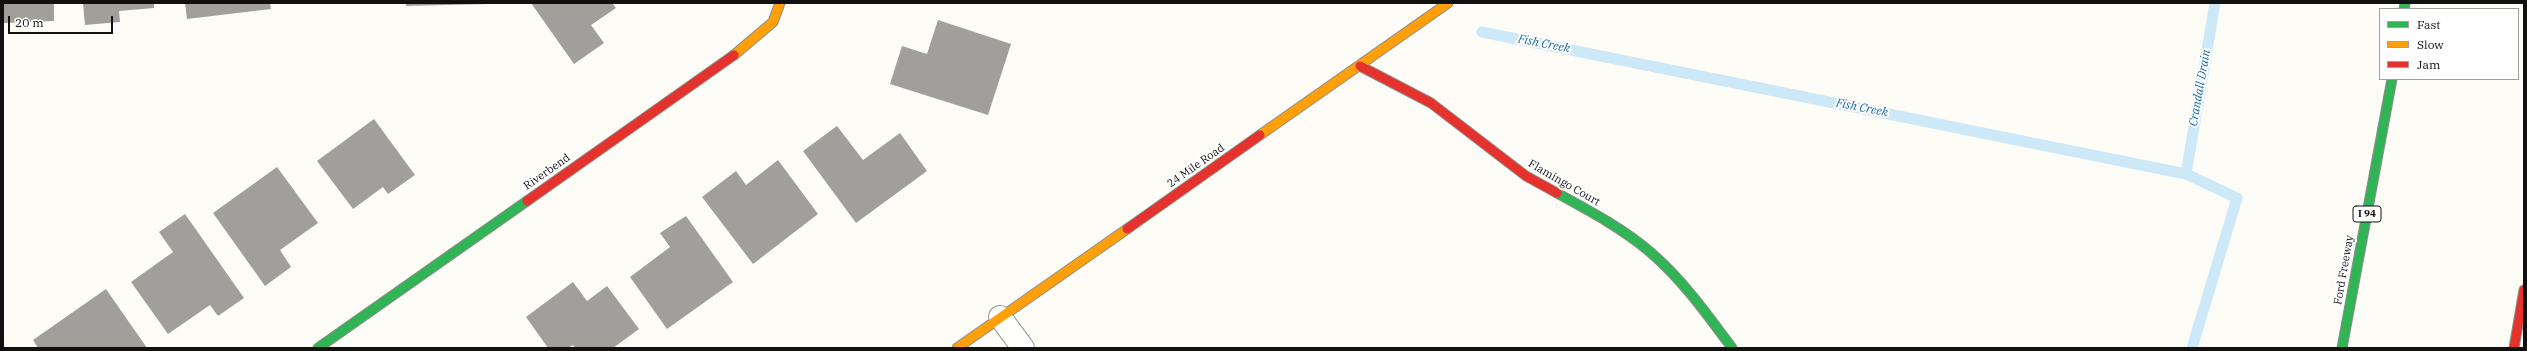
<!DOCTYPE html>
<html>
<head>
<meta charset="utf-8">
<style>
	body { margin:0 }
	#map { position:relative; width:2527px; height:351px; overflow:hidden; background:#fdfcf7; font-family:"IBM Plex Serif",serif }
	canvas { display:block }
	.frame { position:absolute; inset:0; border:4px solid #111; pointer-events:none }
	.legend { position:absolute; left:2379px; top:8px; width:140px; height:72px; box-sizing:border-box; background:#fff; border:1px solid #a0a0a0; margin:0; padding:5px 7px; list-style:none; font-size:12px; color:#111 }
	.legend li { display:flex; align-items:center; gap:8px; height:20px }
	.legend b { width:20px; border:1px solid #a0a0a0 }
	.scale { position:absolute; left:8px; top:16px; width:105px; height:18px; box-sizing:border-box; border:2px solid #111; border-top:0; padding-left:5px; font-size:12px; line-height:14px; white-space:nowrap; color:#111; -webkit-text-stroke:3px #fff; paint-order:stroke }
</style>
</head>
<body>
<div id="map">
<canvas width="2527" height="351"></canvas>
<div class="frame"></div>
<ul class="legend">
<li><b style="height:5px;background:#30b455"></b>Fast</li>
<li><b style="height:5px;background:#ff9f0a"></b>Slow</li>
<li><b style="height:5px;background:#e5322d"></b>Jam</li>
</ul>
<div class="scale">20 m</div>
</div>
<script>
const ctx = document.querySelector('canvas').getContext('2d');
ctx.lineJoin = 'round';
function stroke(path, color, width, dash) { ctx.strokeStyle = color; ctx.lineWidth = width; ctx.lineCap = dash ? 'butt' : 'round'; ctx.setLineDash(dash || []); ctx.stroke(path); }
function fill(path, color) { ctx.fillStyle = color; ctx.fill(path, 'evenodd'); }
function label(font, color, halo, rows, align = 'center') {
  ctx.font = font + ' "IBM Plex Serif",serif'; ctx.lineWidth = 4; ctx.setLineDash([]); ctx.textBaseline = 'middle'; ctx.strokeStyle = halo; ctx.fillStyle = color; for (const [text, x, y, turn = 0] of rows) {
    ctx.save(); ctx.translate(x, y); ctx.rotate((+turn || 0) * Math.PI / 180); ctx.textAlign = isNaN(turn) ? turn : align; if (halo) ctx.strokeText(text, 0, 0); ctx.fillText(text, 0, 0); ctx.restore();
  }
}
const stream = new Path2D(`
	M1482 32 2186 174 2237 198 2192 348
	M2186 174 2215 3`);
const building = new Path2D(`
	M3 3H54V21L3 23Z
	M83 3H154V8L119 11 120 22 85 25Z
	M185 3H270L271 9 187 19Z
	M406 3H488V4L406 6Z
	M531 3H612L616 8 591 25 604 43 574 64Z
	M938 20 1011 44 988 115 890 84 902 46 927 54Z
	M374 119 415 175 388 194 383 187 353 209 317 161Z
	M837 126 863 160 900 133 927 171 856 223 803 151Z
	M778 160 818 214 753 264 702 197 736 171 746 185Z
	M277 167 318 223 280 250 291 267 265 286 213 213Z
	M185 214 244 298 218 316 210 305 168 334 131 282 173 252 159 232Z
	M686 216 733 282 667 329 630 277 670 247 660 233Z
	M573 282 587 301 607 286 639 329 613 348H575L573 345 568 348H548L526 317Z
	M106 289 147 348H38L33 340Z`);
const street = new Path2D(`
	M1000 317 1023 348`);
const fast = new Path2D(`
	M2404 9 2405 3
	M1557 193C1588 210 1622 228 1649 251 1682 279 1707 314 1732 348
	M318 348 527 201
	M2342 348 2392 79`);
const slow = new Path2D(`
	M734 55 773 22 780 3
	M1260 135 1448 3
	M957 348 1127 229`);
const jam = new Path2D(`
	M1360 66 1431 103 1526 176 1557 193
	M527 201 734 55
	M1127 229 1260 135
	M2514 348 2524 290`);
const shields = [
	[2367,214,28]
];
const shieldNames = [
	["I 94",2367,214]
];
const streetNames = [
	["24 Mile Road",1196,166,-35],
	["Riverbend",547,172,-35],
	["Flamingo Court",1564,183,30],
	["Ford Freeway",2344,270,-80]
];
const waterNames = [
	["Fish Creek",1544,44,11],
	["Crandall Drain",2200,88,-80],
	["Fish Creek",1862,108,11]
];
stroke(stream, '#cde8f7', 11);
fill(building, '#a19f9c');
stroke(street, '#979795', 24);
stroke(fast, '#8e8d8b', 11);
stroke(slow, '#8e8d8b', 11);
stroke(jam, '#8e8d8b', 11);
stroke(street, '#fffffe', 22);
stroke(fast, '#30b455', 9);
stroke(slow, '#ff9f0a', 9);
stroke(jam, '#e5322d', 9);
for (const [x, y, w] of shields) { const box = new Path2D(); box.roundRect(x - w / 2, y - 8, w, 16, 3); ctx.fillStyle = '#fff'; ctx.fill(box); stroke(box, '#111', 1); }
label('bold 10px', '#111', null, shieldNames);
label('11px', '#111', '#fff', streetNames);
label('italic 12px', '#1768a6', '#fff', waterNames);
</script>
</body>
</html>
